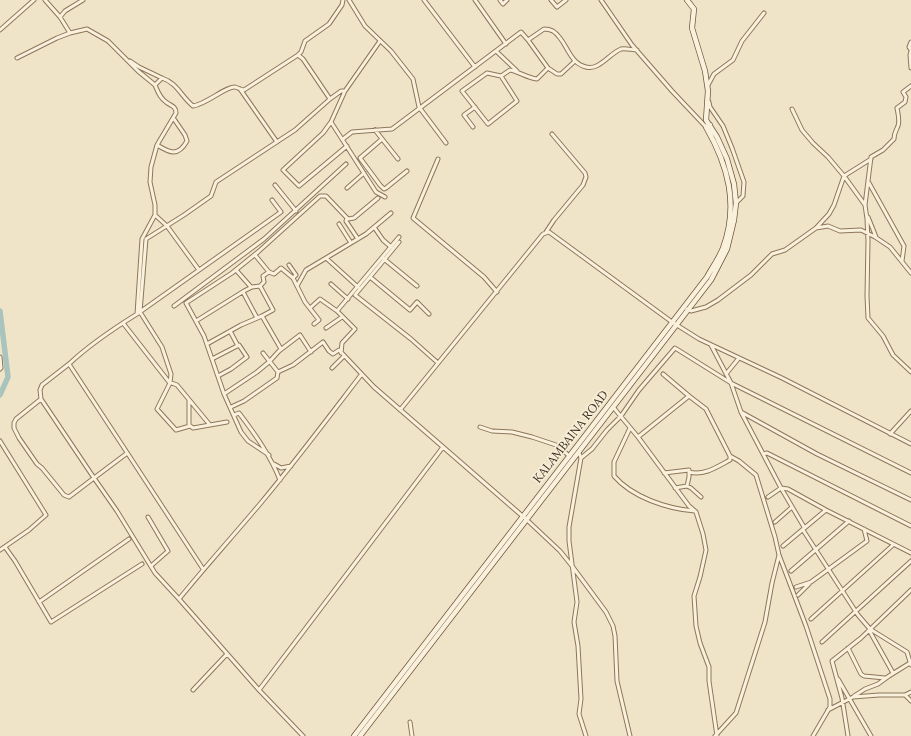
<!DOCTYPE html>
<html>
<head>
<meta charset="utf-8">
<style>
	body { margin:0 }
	canvas { display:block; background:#f0e4c8 }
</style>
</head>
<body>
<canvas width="911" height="736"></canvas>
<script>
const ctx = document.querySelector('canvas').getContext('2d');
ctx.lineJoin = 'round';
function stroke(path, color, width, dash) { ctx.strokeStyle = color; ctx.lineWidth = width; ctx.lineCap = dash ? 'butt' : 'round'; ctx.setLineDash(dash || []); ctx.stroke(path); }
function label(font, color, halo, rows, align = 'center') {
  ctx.font = font + ' Lora,serif'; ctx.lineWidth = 3.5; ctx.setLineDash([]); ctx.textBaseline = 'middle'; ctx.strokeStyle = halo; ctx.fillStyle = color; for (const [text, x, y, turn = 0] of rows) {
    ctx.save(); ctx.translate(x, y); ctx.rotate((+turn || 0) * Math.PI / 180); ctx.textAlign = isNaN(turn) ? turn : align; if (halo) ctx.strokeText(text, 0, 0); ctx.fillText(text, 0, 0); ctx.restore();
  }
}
const river = new Path2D(`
	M0 311 8 377 0 395`);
const street = new Path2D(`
	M45 0 60 17 70 33 87 29 108 41 138 71 155 85 162 78C177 83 181 96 193 106 207 104 226 86 235 87 238 88 242 90 244 90L298 55 301 52 305 41 329 24 342 5 343 0
	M349 0 365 26 391 51 413 79 419 107 446 143
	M424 0 475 67
	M475 0 506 44
	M500 0 503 4 507 0
	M551 0 557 7 566 0
	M601 0 632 45 672 91 706 127
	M60 17 65 11 83 0
	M0 30 34 0
	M528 40 548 68
	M380 41 345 91 331 122 376 192 385 197
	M911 42 909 47 911 50
	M496 51 517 71
	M911 51 910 55 911 68
	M298 55 303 59 330 99
	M17 58 57 38 70 33
	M130 61 139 67 162 78
	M501 76 517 101 488 124 462 91 487 73 501 76 510 70C520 72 527 78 537 79L548 68 557 74H561L575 61
	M155 85C158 92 160 98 166 102 171 106 176 106 176 113L157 145 151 167 150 182 155 205V215L142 239 137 314 281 212 272 200
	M708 85 714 74 733 60 742 41 764 13
	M911 86 903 92 906 97 905 102 897 108C898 114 900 120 898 126 896 131 894 133 894 139L883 150 871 157 865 205 867 219 868 241 867 296 868 318 883 336 893 355 911 372
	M240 89 277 142
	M709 102 710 107 723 126 732 148 744 182 743 196 736 203
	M331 122 323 133 283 170 299 186 347 146
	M473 127 464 115 475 107
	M375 130 398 159
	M343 139 352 132 392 129 521 32 528 40 544 29C547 29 551 30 553 31 567 40 568 63 586 67 599 71 610 53 621 49 626 48 632 50 637 50
	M382 139 360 158 380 185 384 189 386 188 407 171
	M157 145C170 153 178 157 187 141L185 135 174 119
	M438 159 413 218 484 277 497 292
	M869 183 904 246 902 261
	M275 185 296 211
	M347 188 364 173
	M865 205 844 176 871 159
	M155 215 167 226 199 270
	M868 217 876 237
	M347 218 346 221 358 239
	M339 224 351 243
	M374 227 383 240 391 247
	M816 228 828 226 840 231 861 230 875 237 890 247 911 273
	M546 232 554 220 583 185 586 177 585 173 552 134
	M399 242 370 277 410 310 417 302 429 314
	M255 255 269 272
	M326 258 358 287
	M384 259 417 286
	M289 265 296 275 293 278
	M236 270 251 287
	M370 277 355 295 411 339 438 363
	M331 284 348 299
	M260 286 273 310 262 316 281 349
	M297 286 306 270 366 234 391 213
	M243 292 257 318
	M174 306 264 239 346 164
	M310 308 320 299 337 311 355 329 342 343 341 353
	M687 309 691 311 706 307 718 300 751 275 772 254 785 250 816 228 829 214 834 205 844 176 828 157 813 143 802 130 792 109
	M337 311 399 237
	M196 321 244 291 252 287 260 286 264 282 263 276 269 272 274 274 281 268 293 278 305 302 319 320 314 324
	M123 323 169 382 177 385 210 425 227 422
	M326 328 342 317
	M230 331 238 346
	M207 344 241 325 262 316
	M711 345 731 383 911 473
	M0 357 1 368 0 369
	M212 359 239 345 247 357 231 369 218 376
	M69 364C89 345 113 329 137 314
	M332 368 344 356
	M278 372 293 365 323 342 329 351 333 354 339 350 374 387 527 520 560 551 572 566 606 612 613 626 615 636 617 681 630 736
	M663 374 689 396
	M726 374 739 358
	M224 394 257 372 269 362 279 351 300 335 311 352
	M41 399 16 419 14 423V428L19 438 37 464 42 468 64 495 69 497 94 478 117 511 155 573 179 599
	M189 400V425L193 428 210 425
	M231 407 244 401 277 378 278 372 263 353
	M613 407 638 437 689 506 696 512 703 534 706 550 700 577 694 596 696 626 700 643 709 667V681L717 736
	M400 410 543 234 549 232 672 322 699 339 782 378 911 444
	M741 412 817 454 911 500
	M234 415 239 413C255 434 270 455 280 480
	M190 426 176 430 157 409 170 383 171 374 162 347 140 312 146 239 184 215 211 196 216 182 295 130 330 99 341 91H345
	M480 427 492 431 512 432 532 437 559 446 569 456
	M630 428 614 462V476C632 497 667 509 695 511
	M890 434 911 411
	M638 437 689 396 706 409 730 456 739 461 756 475 775 537 779 555 806 626 830 699V707L813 736
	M0 441 46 515 29 530 0 550
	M579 453 581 458 569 527V541L577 602 574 622 578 646 581 699 579 714 586 736
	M128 454 69 364 42 385 40 390 41 399 94 478 126 454H128L203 569
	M763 454 767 453 911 526
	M269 455 248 441 241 432 224 394 204 336 186 303 232 273 258 252 320 196H326L348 219 354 218 378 198
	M581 458 592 449 607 430 621 416 639 390 675 348 731 383 741 412 781 488 804 527 803 530 858 615 870 629 907 652 911 665
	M274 464 281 468 291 466
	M689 472C704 476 717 467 730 460V456
	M664 473 689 470V477L687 486
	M675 488 687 486 691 488 701 497
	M768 497 781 488 788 489 826 510 911 553
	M148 517 168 551 151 566
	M775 522 792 507
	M783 546 826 510
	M5 547 15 561 51 622 142 564
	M791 571 849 521
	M796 587 811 582 867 541 864 529
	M798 595 809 584
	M39 602 129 539
	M811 619 893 545
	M869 630 893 673
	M822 642 911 561
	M848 648 861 674 864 676 885 678
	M838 679 871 736
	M193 690 227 654
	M259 690 443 447
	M905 695 911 692
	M854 696 865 689 878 684 889 676 910 663
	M828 710 853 697 879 695H905L911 701
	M410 722 412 736
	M303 736 259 690 179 599C205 567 233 536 260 504 295 462 328 418 361 375
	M715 736 736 713 765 622 772 583 779 555
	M848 736 842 698 832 661 861 638 911 590`);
const secondary = new Path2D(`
	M354 736 707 277C712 268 719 258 723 248 739 205 728 165 706 127L710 125
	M360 736 711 280 727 249 734 220 736 203 734 184 727 159 717 137 706 120 708 91 705 71 692 28 694 9 687 0`);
const streetNames = [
	["KALAMBAINA ROAD",571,437,-52]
];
stroke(river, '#a9c4bc', 5.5);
stroke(street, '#8d765c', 5);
stroke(secondary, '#6f573f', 6);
stroke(street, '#faf1dc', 3);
stroke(secondary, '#faf1dc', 4.5);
label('12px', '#3d2e20', '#f7eed8', streetNames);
</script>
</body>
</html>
